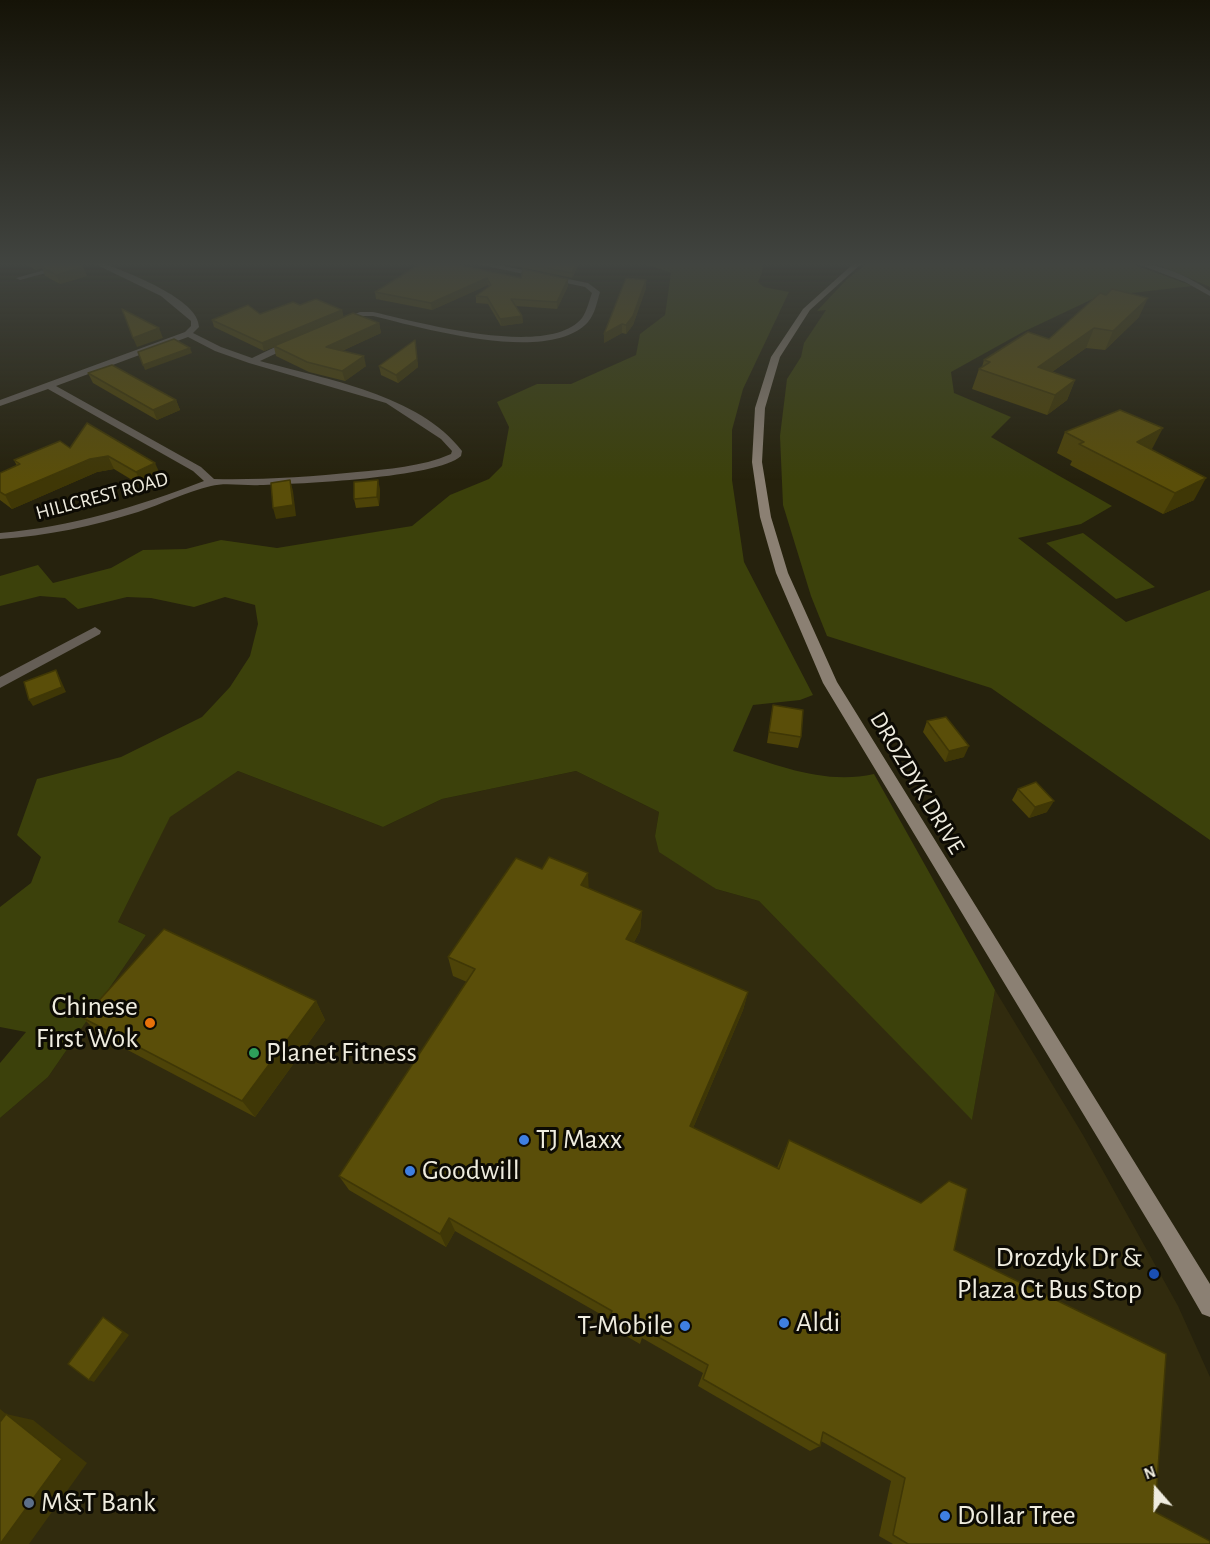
<!DOCTYPE html>
<html>
<head>
<meta charset="utf-8">
<style>
	body { margin:0 }
	#map { position:relative; width:1210px; height:1544px; overflow:hidden; background:#26220d; font-family:"Alegreya Sans",sans-serif }
	canvas { display:block }
	.north { position:absolute; left:1126px; top:1460px; width:60px; height:60px; -webkit-text-stroke:4px #0d0b04; paint-order:stroke; rotate:340deg; font-size:16px; font-weight:700; line-height:24px; text-align:center; color:#efecdf }
	.north::after { content:''; display:block; margin:auto; width:21px; height:27px; background:#efecdf; clip-path:polygon(50% 0,100% 100%,50% 72%,0 100%) }
</style>
</head>
<body>
<div id="map">
<canvas width="1210" height="1544"></canvas>
<div class="north">N</div>
</div>
<script>
const ctx = document.querySelector('canvas').getContext('2d');
ctx.lineJoin = 'round';
function fill(path, color) { ctx.fillStyle = color; ctx.fill(path, 'evenodd'); }
function stroke(path, color, width, dash) { ctx.strokeStyle = color; ctx.lineWidth = width; ctx.lineCap = dash ? 'butt' : 'round'; ctx.setLineDash(dash || []); ctx.stroke(path); }
function label(font, color, halo, rows, align = 'center') {
  ctx.font = font + ' "Alegreya Sans",sans-serif'; ctx.lineWidth = 6; ctx.setLineDash([]); ctx.textBaseline = 'middle'; ctx.strokeStyle = halo; ctx.fillStyle = color; for (const [text, x, y, turn = 0] of rows) {
    ctx.save(); ctx.translate(x, y); ctx.rotate((+turn || 0) * Math.PI / 180); ctx.textAlign = isNaN(turn) ? turn : align; if (halo) ctx.strokeText(text, 0, 0); ctx.fillText(text, 0, 0); ctx.restore();
  }
}
const built = new Path2D(`
	M238 771 383 827 442 799 576 771 659 812 655 836 716 889 759 901 972 1119 995 990 1083 1135 1178 1306 1210 1377V1544H0V1118L48 1077 146 935 118 922 170 816Z`);
const green = new Path2D(`
	M645 264H763L762 273 758 282 764 287 789 292 743 389 732 430V480L744 562 813 695 800 700 753 705 733 751C779 766 826 785 874 774L995 990 972 1120 759 901 716 889 659 852 655 836 659 812 576 771 442 799 383 827 238 771 170 817 118 922 146 935 48 1077 0 1118V1063L26 1032 0 1027V907L31 883 41 857 17 835 37 779 121 757 202 717 230 687 250 656 258 624 255 605 225 597 194 607 151 598 127 597 78 609 65 598 40 596 0 606V576L38 565 53 583 111 568 143 550 186 549 221 540 277 548 412 526 450 495 489 479 502 466 509 427 497 402 537 384H571L636 355 640 334 665 315 671 273Z
	M867 264H1132L1193 286 1097 297 1023 332 951 372 954 393 1011 417 991 437 1112 506 1081 524 1018 538 1126 622 1210 590V840L991 688 827 636 811 596 783 505 780 436 787 379 801 357 804 343 826 310 817 311 847 279Z
	M1156 264H1210V287Z
	M1083 533 1155 587 1116 599 1046 543Z`);
const street = new Path2D(`
	M66 264H79L20 280 16 278Z
	M95 264H106C128 273 199 299 199 327L193 333 221 347 252 358 290 340H296V344L260 361C325 379 420 395 462 451L461 456C437 478 298 484 260 485 245 486 225 482 211 486 186 492 162 504 138 512 93 526 47 536 0 539V533C71 527 137 507 204 481L193 471 48 389 0 406V400L185 332 191 326V321L161 296ZM188 337 215 351 249 363 386 403 441 439 452 451 451 454C421 467 388 469 357 472 309 477 261 480 214 479L201 467 56 386Z
	M477 264H493L588 283 600 292C597 302 595 314 588 322 549 365 423 328 373 316H364L340 325 336 322 360 312H373C418 322 549 359 582 318 587 311 589 301 592 293L585 287Z
	M1138 264C1163 264 1189 277 1210 291V296L1185 282Z
	M95 627 101 631 100 634 0 688V677Z`);
const secondary = new Path2D(`
	M853 264H861L810 310 780 357 765 408 762 462 771 517 788 573 837 682 1210 1284V1317L1202 1314 1160 1241 823 683 776 573 760 517 752 462 755 408 771 357 803 309Z`);
const wall = new Path2D(`
	M25 264H77L83 267 87 276 60 284 45 276 42 268 36 270Z
	M420 264 521 278 568 286 557 309 516 306 522 316 523 323 501 326 488 304 476 303V296L489 287 488 285 432 310 376 299 375 292Z
	M505 264H579L572 278Z
	M646 280V288L633 325 626 334 622 333 604 343Z
	M300 305 342 310 343 317 379 323 381 333 342 351 366 366 345 381 309 372 276 356 274 347 264 351 214 327 212 320 260 314Z
	M1139 317 1105 350 1086 348 1052 372 1075 380 1067 400 1047 415 972 389 979 369 982 367 984 360 1049 339Z
	M415 340 418 367 398 383 381 375 379 366Z
	M88 373 176 400 180 410 157 420 93 383Z
	M87 423 161 476 142 486 114 469 97 472 12 509 0 500V473L17 466 14 460 70 448Z
	M1065 432 1152 449V450L1194 500 1163 514 1070 465 1072 461 1057 453Z
	M380 489 379 506 356 508 354 499Z
	M773 705 801 737 798 748 767 743Z
	M927 721 964 757 945 762 923 732Z
	M1018 789 1047 812 1029 818 1012 800Z
	M589 888 642 911 640 931 634 942 748 992 743 1010 693 1128 777 1168 789 1140 954 1250 1155 1512 1210 1544H893L879 1536 891 1481 821 1441 820 1446 810 1451 698 1386 703 1373 642 1338 640 1344 609 1326V1319L455 1231 446 1247 349 1190 339 1176 467 982 453 976 448 957Z
	M316 1001 325 1020 255 1117 101 1036 83 1018Z`);
const shadedWall = new Path2D(`
	M33 264H58L41 266 42 268 36 270Z
	M576 264H579L572 278V273Z
	M83 267 87 276 60 284 56 275Z
	M487 278 488 285 432 310 431 303Z
	M568 279V286L557 309V302Z
	M646 280V288L633 325 626 334V325Z
	M1148 298 1139 317 1105 350 1113 331Z
	M342 310 344 318 264 351 262 343Z
	M522 316 523 323 501 326 500 319Z
	M379 323 381 333 328 357 326 347Z
	M622 324V333L604 343V334Z
	M159 328 163 338 137 347 133 338Z
	M1094 328 1086 348 1030 387 1038 367Z
	M415 340 418 367 398 383 396 375Z
	M190 348 192 353 145 370 143 365Z
	M364 356 366 366 345 381 342 371Z
	M1075 380 1067 400 1047 415 1055 395Z
	M176 400 180 410 157 420 153 410Z
	M1163 428 1152 449 1127 463 1137 442Z
	M108 456 114 469 97 472 12 509 5 495 90 459Z
	M155 463 161 476 142 486 136 472Z
	M1206 478 1194 500 1163 514 1175 493Z
	M290 480 293 491 296 516 276 519 273 508Z
	M378 480 380 489 379 506 377 497Z
	M56 670 59 676 66 692 33 706 29 700Z
	M969 746 964 757 945 762 949 751Z
	M1054 801 1047 812 1029 818 1035 807Z
	M588 873 589 894 581 885Z
	M642 911 640 931 625 958 626 939Z
	M748 992 743 1010 687 1142 690 1126Z
	M316 1001 325 1020 255 1117 242 1101Z
	M449 1218 455 1231 446 1247 440 1234Z
	M103 1317 108 1320 129 1335 94 1382 89 1380Z
	M0 1409 25 1430 0 1425Z
	M6 1414 33 1420 87 1463 29 1544H0Z`);
const building = new Path2D(`
	M50 264H77L83 267 56 275 41 266Z
	M420 264H453L521 278 523 269 568 279 557 302 511 299 522 316 500 319 487 297 476 296 491 285 487 278 431 303 375 292Z
	M527 264H576L572 273Z
	M626 278 646 280 633 316 626 325 622 324 604 334Z
	M1112 289 1148 298 1113 331 1094 328 1038 367 1075 380 1055 395 979 369 990 362 984 360 1028 332 1049 339 1100 293 1106 295Z
	M316 299 342 310 262 343 212 320 248 305 260 314 293 302 300 305Z
	M122 309 159 328 133 338Z
	M353 313 379 323 326 347 364 356 342 371 307 362 274 346Z
	M174 339 190 348 143 365 138 352Z
	M415 340 417 359 396 375 379 366Z
	M112 365 176 400 153 410 88 373Z
	M1120 410 1163 428 1137 442 1206 478 1175 493 1079 444 1084 442 1065 432Z
	M87 423 155 463 136 472 108 456 90 459 5 495 0 492V473L20 464 14 460 60 441 70 448Z
	M290 480 293 505 273 508 271 483Z
	M378 480 377 497 354 499V482Z
	M56 670 62 687 29 700 24 682Z
	M773 705 803 710 801 737 769 732Z
	M946 717 969 746 949 751 927 721Z
	M1036 782 1054 801 1035 807 1018 789Z
	M549 857 588 873 581 885 642 911 626 939 748 992 690 1126 779 1169 789 1140 921 1203 949 1181 967 1189 954 1250 1166 1354 1155 1512 1210 1541V1544H908L893 1535 905 1478 823 1432 820 1446 703 1379 708 1365 644 1329 642 1336 609 1317 612 1311 449 1218 440 1234 339 1176 475 969 448 957 516 858 542 869Z
	M164 929 316 1001 242 1101 83 1018Z
	M103 1317 123 1332 89 1380 68 1364Z
	M6 1414 62 1459 0 1544V1422Z`);
const markers = [
	[150,1023,6,"#e8710a"],
	[254,1053,6,"#2e9e5b"],
	[524,1140,6,"#3f7fe0"],
	[410,1171,6,"#3f7fe0"],
	[1154,1274,6,"#1a4fb4"],
	[784,1323,6,"#3f7fe0"],
	[685,1326,6,"#3f7fe0"],
	[29,1503,6,"#5c6f8a"],
	[945,1516,6,"#3f7fe0"]
];
const farStreetnames = [
	["HILLCREST ROAD",102,496,-15]
];
const streetNames = [
	["DROZDYK DRIVE",917,783,59]
];
const nearPoinames = [
	["Chinese",138,1007,"right"],
	["First Wok",138,1039,"right"],
	["Planet Fitness",266,1053],
	["TJ Maxx",536,1140],
	["Goodwill",422,1171],
	["Drozdyk Dr &",1142,1258,"right"],
	["Plaza Ct Bus Stop",1142,1290,"right"],
	["Aldi",796,1323],
	["T-Mobile",673,1326,"right"],
	["M&T Bank",41,1503],
	["Dollar Tree",957,1516]
];
fill(built, '#312b0e');
fill(green, '#3c410b');
fill(street, '#655e56');
fill(secondary, '#8b8073');
fill(wall, '#4d4308');
fill(shadedWall, '#3f3706');
fill(building, '#5a4e09');
stroke(building, '#3f3706', 1.5);
const sky = ctx.createLinearGradient(0, 0, 0, 480);
sky.addColorStop(0, '#151307');
sky.addColorStop(0.55, '#414440');
sky.addColorStop(1, '#41444000');
ctx.fillStyle = sky;
ctx.fillRect(0, 0, 1210, 480);
for (const [x, y, r, color] of markers) { const dot = new Path2D(); dot.arc(x, y, r, 0, 2 * Math.PI); ctx.fillStyle = color; ctx.fill(dot); stroke(dot, '#0d0b04', 2); }
label('20px', '#efecdf', '#0d0b04', farStreetnames);
label('24px', '#efecdf', '#0d0b04', streetNames);
label('28px', '#efecdf', '#0d0b04', nearPoinames, 'left');
</script>
</body>
</html>
